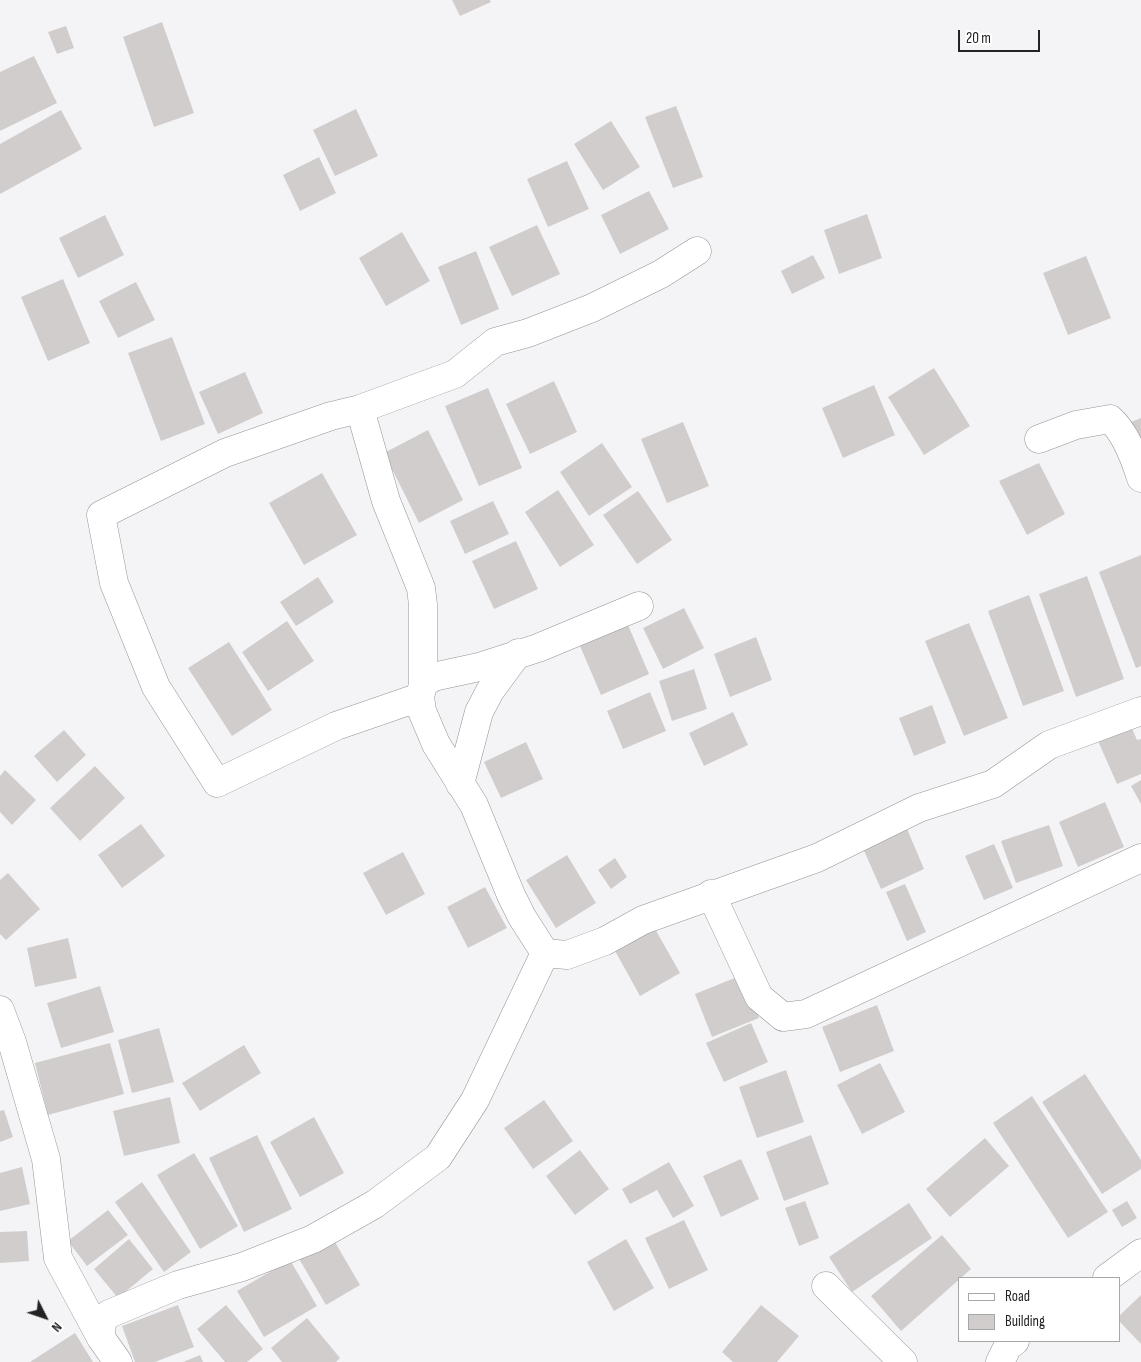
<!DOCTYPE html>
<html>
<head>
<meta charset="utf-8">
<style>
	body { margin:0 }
	#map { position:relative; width:1141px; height:1362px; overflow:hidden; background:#f4f4f7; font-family:"Sofia Sans Condensed",sans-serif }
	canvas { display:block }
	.legend { position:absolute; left:958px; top:1277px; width:162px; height:65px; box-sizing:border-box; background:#fff; border:1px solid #a7a7a7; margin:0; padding:6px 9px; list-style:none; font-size:15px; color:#232324 }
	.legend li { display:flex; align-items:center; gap:10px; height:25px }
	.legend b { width:25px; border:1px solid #a7a7a7 }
	.north { position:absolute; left:20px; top:1292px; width:50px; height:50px; -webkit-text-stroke:4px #fff; paint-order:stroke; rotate:131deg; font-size:14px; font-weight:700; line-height:20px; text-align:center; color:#232324 }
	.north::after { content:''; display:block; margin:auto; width:18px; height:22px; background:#232324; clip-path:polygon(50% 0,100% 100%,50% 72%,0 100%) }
	.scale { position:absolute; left:958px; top:30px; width:82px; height:22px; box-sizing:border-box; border:2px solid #232324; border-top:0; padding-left:6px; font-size:15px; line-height:18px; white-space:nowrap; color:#232324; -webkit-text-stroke:4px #fff; paint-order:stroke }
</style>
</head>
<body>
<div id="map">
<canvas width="1141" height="1362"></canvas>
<ul class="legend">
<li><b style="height:6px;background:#fff"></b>Road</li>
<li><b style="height:14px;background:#d1cdcd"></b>Building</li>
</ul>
<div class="north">N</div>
<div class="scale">20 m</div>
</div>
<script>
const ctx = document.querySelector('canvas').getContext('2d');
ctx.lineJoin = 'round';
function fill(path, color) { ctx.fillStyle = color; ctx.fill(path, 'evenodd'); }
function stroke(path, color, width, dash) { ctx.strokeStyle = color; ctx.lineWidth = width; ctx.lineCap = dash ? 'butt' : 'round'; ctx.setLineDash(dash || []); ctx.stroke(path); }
const building = new Path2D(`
	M452 0H490L491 2 460 16Z
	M162 22 194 113 154 127 123 37Z
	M66 26 74 48 57 54 48 32Z
	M34 56 57 103 0 131V72Z
	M676 106 703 177 673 188 645 117Z
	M356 109 378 156 335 176 313 130Z
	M61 110 82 149 0 194V144Z
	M611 121 640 167 603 190 574 144Z
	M319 157 336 193 300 211 283 175Z
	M567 161 589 209 548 227 527 179Z
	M649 191 669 229 620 254 601 215Z
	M867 214 882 258 839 274 824 230Z
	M105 215 124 255 78 278 59 238Z
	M537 225 560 274 512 296 489 247Z
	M402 232 430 281 386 306 359 258Z
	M476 251 499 309 461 325 438 267Z
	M813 255 825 278 792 294 781 271Z
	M1086 256 1111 318 1068 335 1043 273Z
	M63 279 90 343 48 361 21 297Z
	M136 282 155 320 118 338 99 301Z
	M172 337 205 424 161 441 128 353Z
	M934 368 970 426 924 455 888 397Z
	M245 372 263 413 218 434 199 392Z
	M554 381 577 432 530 454 506 404Z
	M874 385 895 435 843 458 822 408Z
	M488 388 522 468 479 486 445 406Z
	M1141 418V446L1131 422Z
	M683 422 709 486 667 503 641 439Z
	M428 430 463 500 419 523 384 453Z
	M602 443 632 487 589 516 560 472Z
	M1039 463 1065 514 1027 535 999 481Z
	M322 473 357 535 304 565 269 503Z
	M558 490 594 545 560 567 525 512Z
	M638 491 672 540 637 564 603 515Z
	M493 501 509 534 465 554 450 521Z
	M516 541 538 589 494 609 472 561Z
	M1141 555V666L1136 668 1099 572Z
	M1087 576 1124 679 1076 697 1039 594Z
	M318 577 334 602 296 626 280 602Z
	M1029 595 1064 691 1023 706 988 611Z
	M684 608 704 648 663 669 643 628Z
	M287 621 314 661 268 691 242 652Z
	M969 623 1008 718 964 736 925 641Z
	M628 625 649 674 601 695 580 646Z
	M756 637 772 680 730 697 714 654Z
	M229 642 272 710 232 736 188 668Z
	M694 669 707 709 672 721 659 681Z
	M650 692 666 731 623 749 607 711Z
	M932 705 946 743 914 756 899 718Z
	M733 712 748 745 704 766 689 733Z
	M1131 726 1137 740 1141 739V774L1117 784 1098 741Z
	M64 730 86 755 57 782 34 756Z
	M526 742 543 779 501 798 484 762Z
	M95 766 125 798 80 841 50 808Z
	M5 770 36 800 12 825 0 812V776Z
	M1141 780V804L1131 786Z
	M1105 802 1124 847 1078 867 1059 822Z
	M141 824 165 856 122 888 98 855Z
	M905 824 924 869 881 889 861 844Z
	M1049 825 1063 866 1016 883 1001 841Z
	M994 844 1013 888 984 900 965 856Z
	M403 852 425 894 386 915 363 873Z
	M567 855 596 903 556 928 526 880Z
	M615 858 627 877 611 889 598 870Z
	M8 873 40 909 6 940 0 934V880Z
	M905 884 926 932 907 941 886 892Z
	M485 887 507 928 468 948 447 907Z
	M654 927 680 973 640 996 614 949Z
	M68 938 77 978 35 987 27 948Z
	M742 975 759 1018 712 1037 695 994Z
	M100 986 114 1032 61 1048 47 1003Z
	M877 1005 894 1051 840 1072 822 1027Z
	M751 1023 768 1062 724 1082 706 1043Z
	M159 1028 174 1082 132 1093 118 1040Z
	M110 1043 124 1094 48 1115 35 1063Z
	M244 1045 261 1073 200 1111 182 1083Z
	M880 1063 905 1112 862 1134 837 1085Z
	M786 1070 804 1122 757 1138 739 1087Z
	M1085 1074 1141 1160V1169L1102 1194 1042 1102Z
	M1032 1096 1108 1212 1068 1238 993 1123Z
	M170 1097 180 1143 124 1156 113 1111Z
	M544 1100 573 1141 533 1169 504 1128Z
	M4 1110 13 1137 0 1142V1111Z
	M314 1117 344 1173 300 1197 270 1142Z
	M257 1135 292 1209 244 1232 209 1158Z
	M811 1135 829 1184 784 1201 766 1152Z
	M985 1138 1009 1166 950 1217 926 1189Z
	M580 1150 609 1189 575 1215 546 1176Z
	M194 1153 238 1226 200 1249 157 1175Z
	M741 1159 759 1199 721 1217 703 1176Z
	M669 1162 694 1206 673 1218 657 1190 630 1204 622 1189Z
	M22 1167 30 1204 0 1211V1173Z
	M142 1182 191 1252 164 1272 115 1202Z
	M805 1201 819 1238 799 1246 785 1208Z
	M1127 1201 1137 1218 1122 1227 1112 1210Z
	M909 1203 932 1238 852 1292 829 1257Z
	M108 1210 128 1235 87 1266 68 1241Z
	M684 1220 708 1270 669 1289 645 1238Z
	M27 1231 29 1261 0 1263V1232Z
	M942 1235 971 1269 901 1331 871 1296Z
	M332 1237 360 1285 326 1305 298 1257Z
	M129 1239 153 1269 118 1298 94 1269Z
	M626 1239 654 1288 614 1311 587 1262Z
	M290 1260 317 1306 264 1337 237 1291Z
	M1141 1295V1344L1120 1322V1315Z
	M178 1305 194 1347 155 1362H135L122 1326Z
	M226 1305 263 1349 247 1362H225L197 1329Z
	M761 1305 799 1336 777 1362H733L722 1352Z
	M307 1318 340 1358 336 1362H282L271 1348Z
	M75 1333 93 1362H30Z
	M200 1355 203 1362H183Z`);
const minor = new Path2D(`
	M360 409 455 374 495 342 528 333 592 308 661 274 697 251
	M1039 439 1076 425 1110 419C1126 433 1135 459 1141 478
	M639 606 538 648 479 667 433 677 423 684 420 697 422 711 436 744 474 805 511 895 522 917 545 953 567 955 605 941 643 920 817 858 919 808 993 784 1049 745 1141 711
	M420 697 336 726 217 783 156 687 114 583 101 515 225 453 331 416 360 409 386 501 421 588 423 605V684
	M460 784 479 712 490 691 518 653
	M711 894 759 997 783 1017 806 1014 1141 858
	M0 1010 12 1042 46 1159 58 1258 101 1338 118 1362
	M1107 1278 1141 1253
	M826 1286 903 1362
	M101 1338 102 1320 109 1314 178 1285 242 1267 313 1239 375 1204 438 1157 475 1100 545 953
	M1000 1362 1008 1346 1015 1341`);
fill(building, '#d1cdcd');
stroke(minor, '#949497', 29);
stroke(minor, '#fff', 28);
</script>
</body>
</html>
